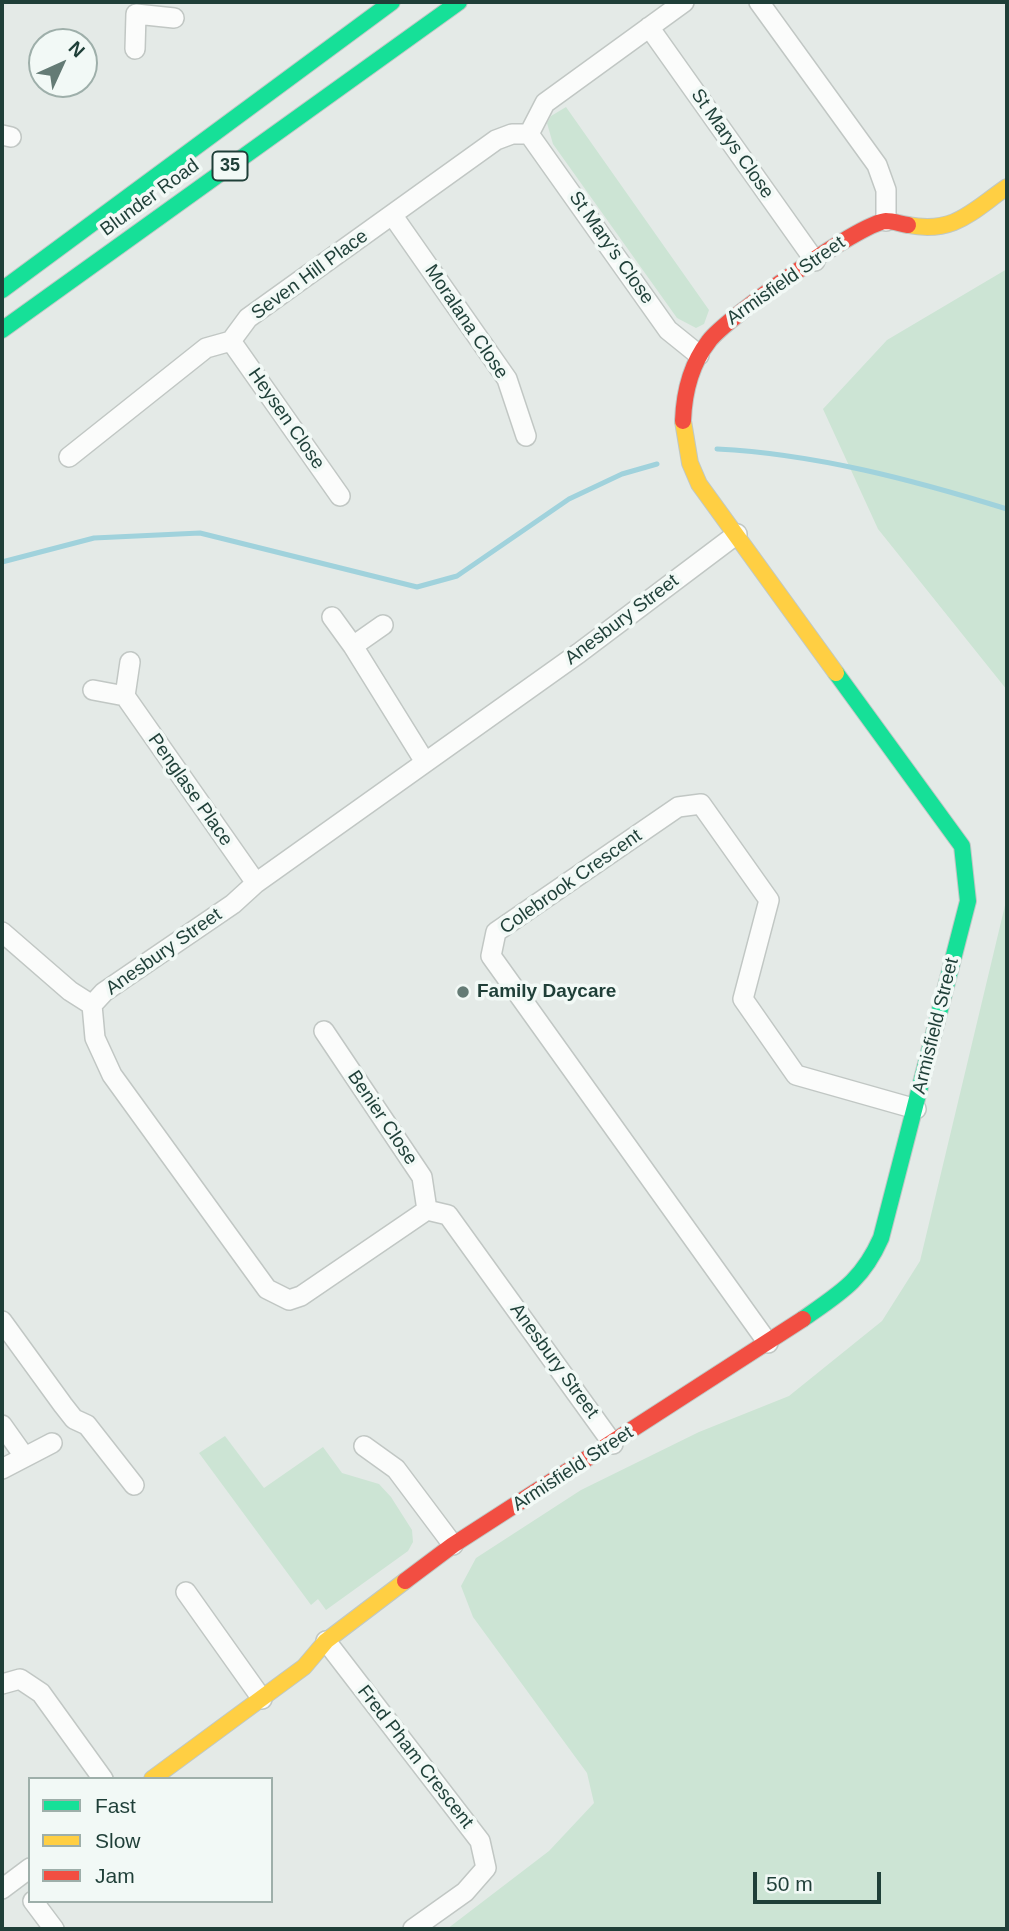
<!DOCTYPE html>
<html>
<head>
<meta charset="utf-8">
<style>
	body { margin:0 }
	#map { position:relative; width:1009px; height:1931px; overflow:hidden; background:#e4eae7; font-family:Arial,sans-serif }
	canvas { display:block }
	.frame { position:absolute; inset:0; border:4px solid #1f3f38; pointer-events:none }
	.legend { position:absolute; left:28px; top:1777px; width:245px; height:126px; box-sizing:border-box; background:#f2f9f6; border:2px solid #9eafaa; margin:0; padding:9px 12px; list-style:none; font-size:21px; color:#1f3f38 }
	.legend li { display:flex; align-items:center; gap:14px; height:35px }
	.legend b { width:35px; border:2px solid #9eafaa }
	.north { position:absolute; left:28px; top:28px; width:70px; height:70px; box-sizing:border-box; background:#f2f9f6; border:2px solid #9eafaa; border-radius:50%; rotate:45deg; font-size:19px; font-weight:700; line-height:28px; text-align:center; color:#1f3f38 }
	.north::after { content:''; display:block; margin:auto; width:24px; height:32px; background:#647b75; clip-path:polygon(50% 0,100% 100%,50% 72%,0 100%) }
	.scale { position:absolute; left:753px; top:1872px; width:128px; height:32px; box-sizing:border-box; border:4px solid #1f3f38; border-top:0; padding-left:9px; font-size:21px; line-height:24px; white-space:nowrap; color:#1f3f38; -webkit-text-stroke:5px #f2f9f6; paint-order:stroke }
</style>
</head>
<body>
<div id="map">
<canvas width="1009" height="1931"></canvas>
<div class="frame"></div>
<ul class="legend">
<li><b style="height:9px;background:#16e098"></b>Fast</li>
<li><b style="height:9px;background:#ffcf43"></b>Slow</li>
<li><b style="height:9px;background:#f24e42"></b>Jam</li>
</ul>
<div class="north">N</div>
<div class="scale">50 m</div>
</div>
<script>
const ctx = document.querySelector('canvas').getContext('2d');
ctx.lineJoin = 'round';
function fill(path, color) { ctx.fillStyle = color; ctx.fill(path, 'evenodd'); }
function stroke(path, color, width, dash) { ctx.strokeStyle = color; ctx.lineWidth = width; ctx.lineCap = dash ? 'butt' : 'round'; ctx.setLineDash(dash || []); ctx.stroke(path); }
function label(font, color, halo, rows, align = 'center') {
  ctx.font = font + ' Arial,sans-serif'; ctx.lineWidth = 7; ctx.setLineDash([]); ctx.textBaseline = 'middle'; ctx.strokeStyle = halo; ctx.fillStyle = color; for (const [text, x, y, turn = 0] of rows) {
    ctx.save(); ctx.translate(x, y); ctx.rotate((+turn || 0) * Math.PI / 180); ctx.textAlign = isNaN(turn) ? turn : align; if (halo) ctx.strokeText(text, 0, 0); ctx.fillText(text, 0, 0); ctx.restore();
  }
}
const green = new Path2D(`
	M566 107 709 310 704 324 696 328 677 318 553 144 547 123 551 116Z
	M1007 269V690L878 529 823 409 887 340Z
	M1007 897V1929H447L549 1851 594 1803 587 1773 473 1617 461 1586 476 1558 581 1490 699 1432 789 1396 882 1321 920 1261Z
	M225 1436 264 1488 323 1447 342 1473 379 1484 391 1497 412 1530 413 1542 408 1551 326 1610 318 1599 311 1605 199 1453Z`);
const stream = new Path2D(`
	M717 449C816 454 913 480 1007 509
	M2 562 94 538 200 533 417 587 457 576 569 499 622 474 657 464`);
const street = new Path2D(`
	M759 2 877 165 886 190V221
	M649 27 815 261
	M135 49 136 14 174 18
	M529 134 668 330 699 355
	M529 134 545 103 684 2
	M2 135 11 137
	M393 216 507 379 526 436
	M231 341 340 496
	M69 457 206 348 231 341 248 318 496 140 512 134H529
	M332 617 353 646
	M383 625 353 646 425 762
	M130 662 125 696 256 883
	M93 690 125 696
	M2 932 70 991 92 1005
	M324 1031 422 1177 427 1210
	M2 1321 63 1405 74 1419 87 1425 134 1485
	M768 1343 491 956 496 932 678 807 701 804 769 900 743 999 796 1075 916 1109
	M2 1425 24 1456
	M613 1444 448 1215 427 1210 301 1296 289 1300 267 1289 112 1075 95 1038 92 1005 104 992 233 904 256 883 579 653 737 534
	M364 1446 396 1469 453 1545
	M2 1469 52 1443
	M186 1592 262 1699
	M326 1641 480 1841 486 1868 465 1892 413 1929
	M2 1684 20 1679 41 1693 103 1779
	M2 1889 30 1868
	M33 1901 54 1929`);
const fast = new Path2D(`
	M2 290 392 2
	M2 330 459 2
	M803 1319C840 1293 862 1281 881 1238L968 901 962 846 836 673`);
const slow = new Path2D(`
	M908 225C954 234 971 212 1007 187
	M683 421 690 463 699 484 836 673
	M152 1779 304 1667 326 1641 405 1581`);
const jam = new Path2D(`
	M683 421C684 392 691 364 709 341 726 318 860 223 886 221 893 221 901 224 908 225
	M405 1581 453 1545 803 1319`);
const markers = [
	[463,992,7,"#647b75"]
];
const shields = [
	[230,166,35]
];
const shieldNames = [
	["35",230,166]
];
const streetNames = [
	["St Marys Close",732,144,55],
	["Blunder Road",150,198,-36],
	["St Mary's Close",611,248,55],
	["Seven Hill Place",310,275,-36],
	["Armisfield Street",786,281,-35],
	["Moralana Close",466,322,56],
	["Heysen Close",286,419,55],
	["Anesbury Street",622,620,-37],
	["Penglase Place",190,790,55],
	["Colebrook Crescent",571,882,-35],
	["Anesbury Street",164,952,-35],
	["Armisfield Street",936,1026,-76],
	["Benier Close",382,1118,56],
	["Anesbury Street",554,1361,54],
	["Armisfield Street",573,1469,-33],
	["Fred Pham Crescent",415,1757,52]
];
const poiNames = [
	["Family Daycare",477,992]
];
fill(green, '#cce4d4');
stroke(stream, '#a0d2dc', 5);
stroke(street, '#c1c7c4', 22);
stroke(fast, '#bfc8c5', 18);
stroke(slow, '#bfc8c5', 18);
stroke(jam, '#bfc8c5', 18);
stroke(street, '#fbfcfb', 19);
stroke(fast, '#16e098', 16);
stroke(slow, '#ffcf43', 16);
stroke(jam, '#f24e42', 16);
for (const [x, y, r, color] of markers) { const dot = new Path2D(); dot.arc(x, y, r, 0, 2 * Math.PI); ctx.fillStyle = color; ctx.fill(dot); stroke(dot, '#f2f9f6', 2.5); }
for (const [x, y, w] of shields) { const box = new Path2D(); box.roundRect(x - w / 2, y - 14.5, w, 29, 5); ctx.fillStyle = '#f2f9f6'; ctx.fill(box); stroke(box, '#1f3f38', 2); }
label('bold 18px', '#1f3f38', null, shieldNames);
label('19px', '#1f3f38', '#f2f9f6', streetNames);
label('bold 19px', '#1f3f38', '#f2f9f6', poiNames, 'left');
</script>
</body>
</html>
